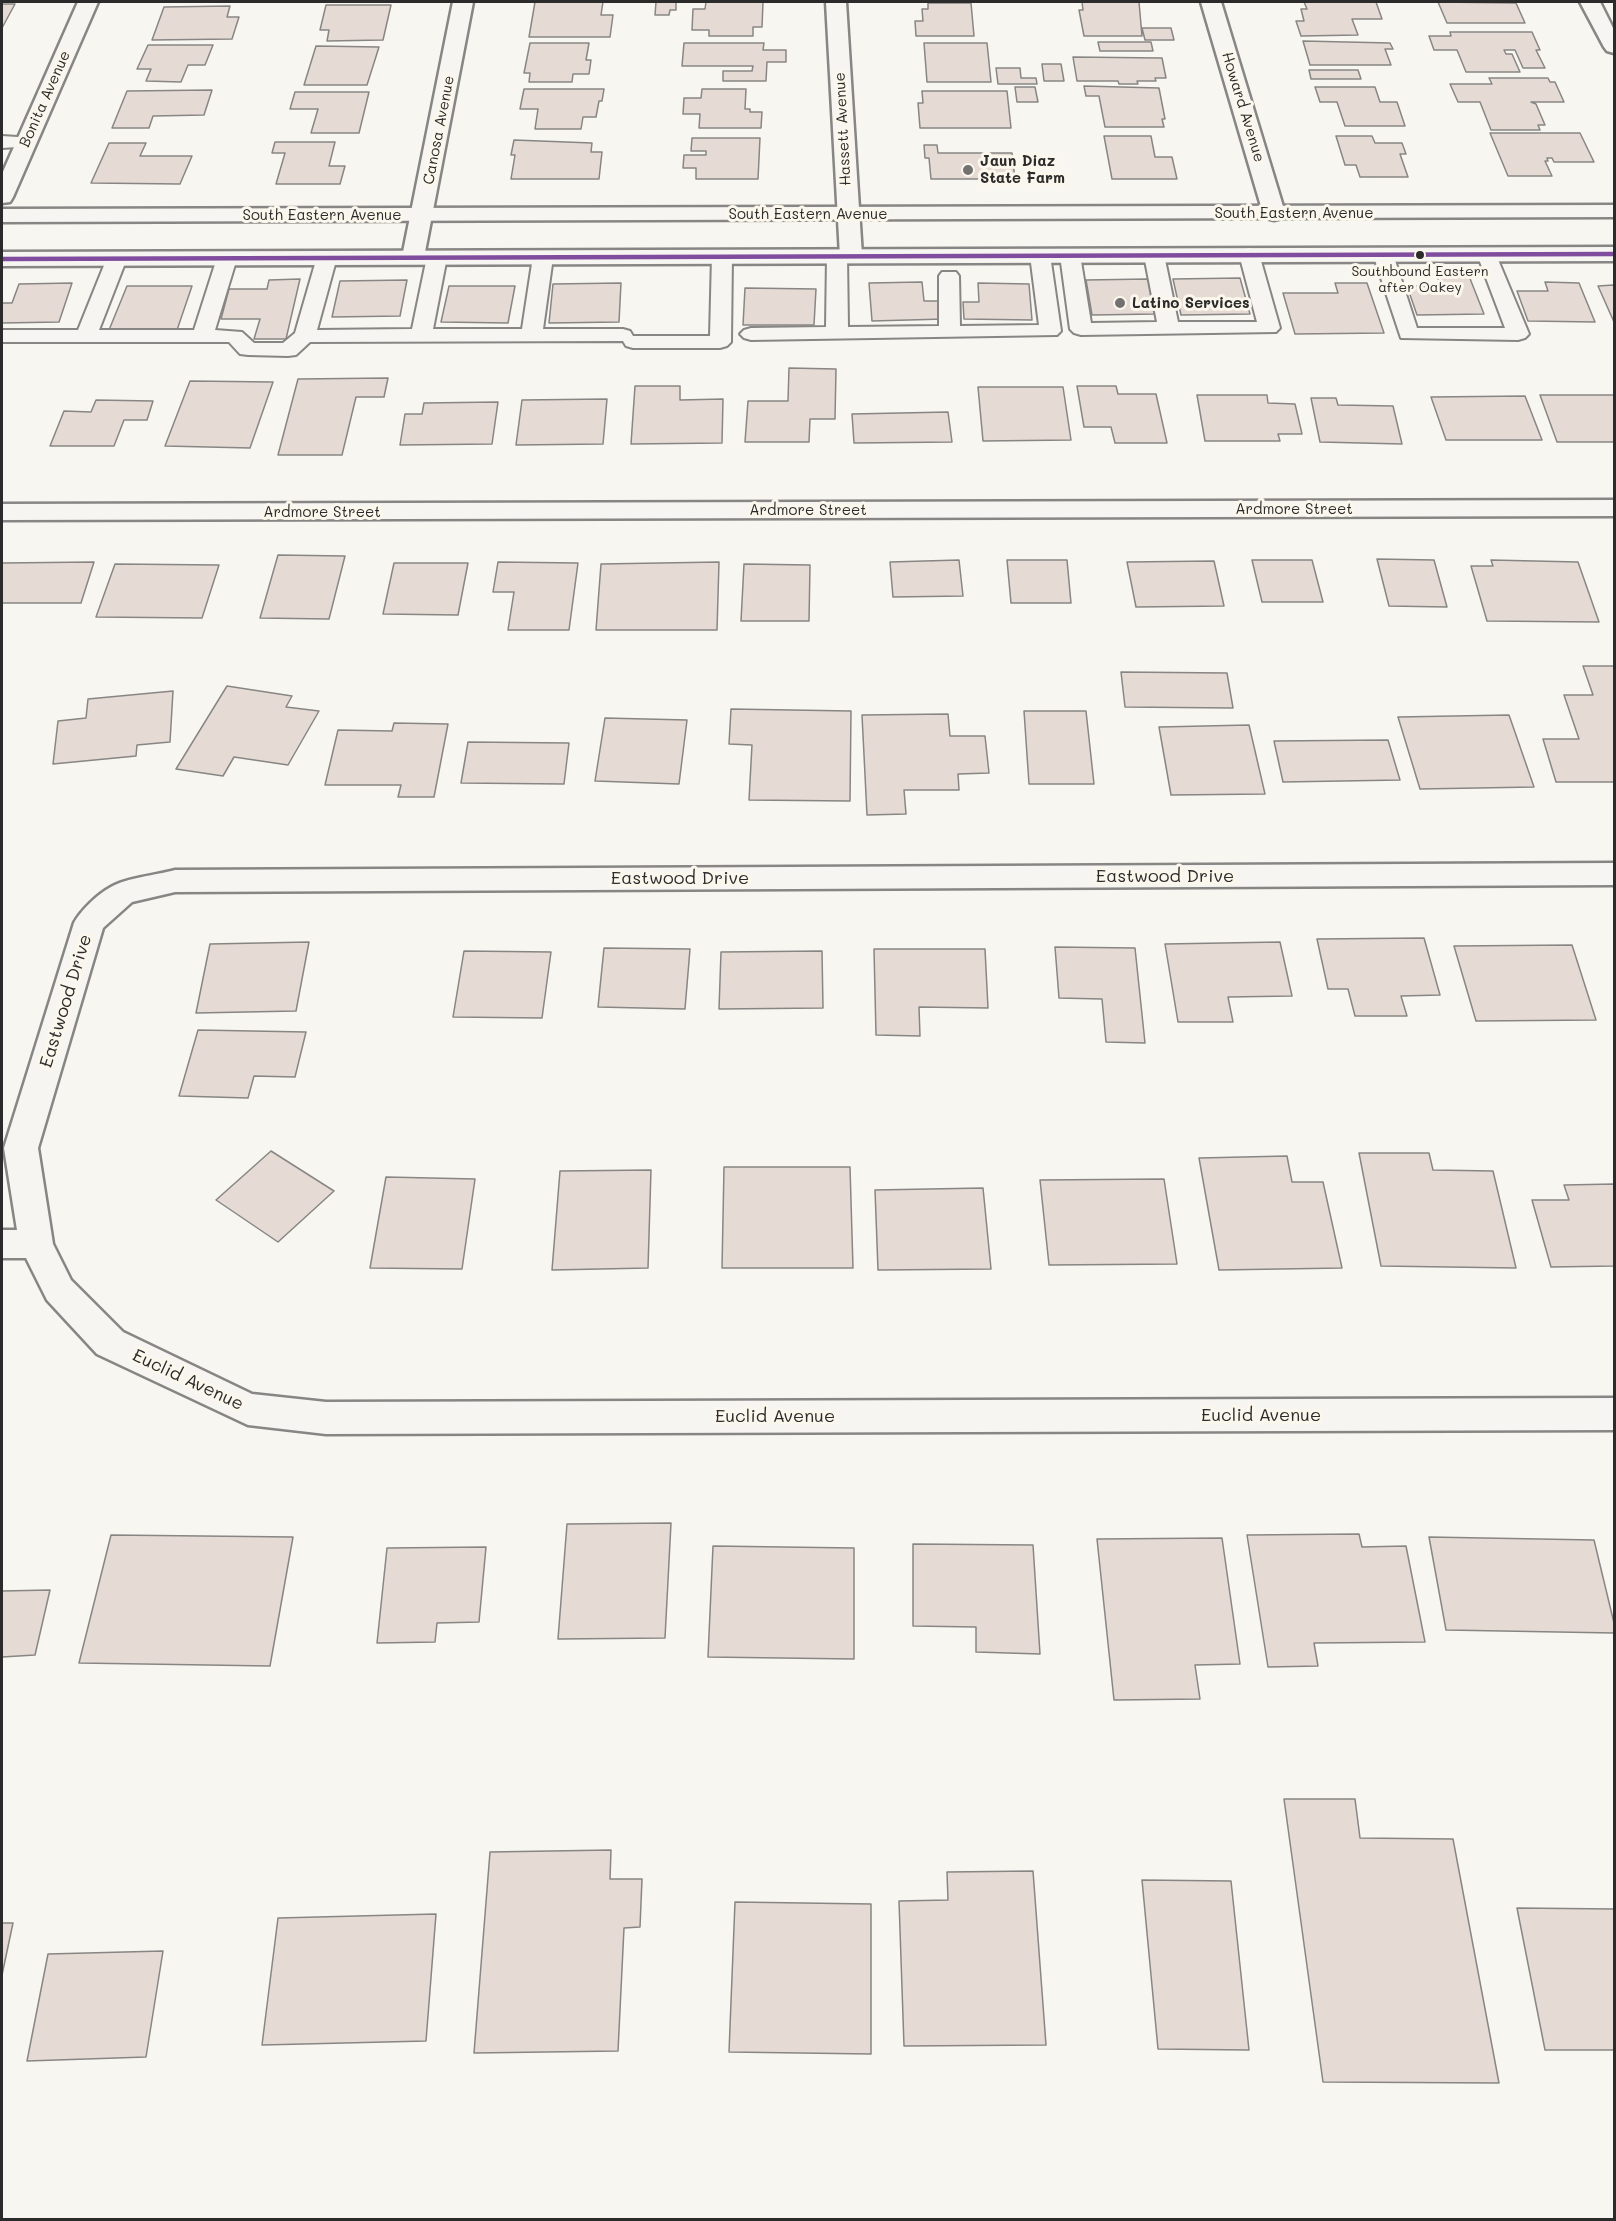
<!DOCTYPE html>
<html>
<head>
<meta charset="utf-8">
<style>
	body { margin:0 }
	#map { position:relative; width:1616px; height:2221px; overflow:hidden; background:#f8f6f0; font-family:Mali,sans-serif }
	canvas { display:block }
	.frame { position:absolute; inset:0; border:3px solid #2b2b2b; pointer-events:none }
</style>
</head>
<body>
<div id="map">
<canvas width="1616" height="2221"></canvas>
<div class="frame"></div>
</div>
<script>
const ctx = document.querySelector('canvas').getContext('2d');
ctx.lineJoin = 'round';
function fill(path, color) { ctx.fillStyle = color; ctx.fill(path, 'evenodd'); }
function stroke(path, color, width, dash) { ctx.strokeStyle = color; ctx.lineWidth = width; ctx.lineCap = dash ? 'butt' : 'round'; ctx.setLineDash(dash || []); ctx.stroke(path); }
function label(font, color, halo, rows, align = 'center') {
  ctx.font = font + ' Mali,sans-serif'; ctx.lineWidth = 6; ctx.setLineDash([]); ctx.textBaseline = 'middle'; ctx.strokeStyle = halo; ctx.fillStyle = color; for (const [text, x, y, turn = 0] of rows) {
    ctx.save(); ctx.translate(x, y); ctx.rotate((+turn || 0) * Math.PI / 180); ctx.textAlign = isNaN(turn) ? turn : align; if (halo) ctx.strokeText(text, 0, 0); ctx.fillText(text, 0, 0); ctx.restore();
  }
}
const building = new Path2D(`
	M535 2H603L601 15H613L610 37H529Z
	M656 2H676V10H670L669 15H655Z
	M706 2H763L762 27H753V36H709V30H692L693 9H705Z
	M1082 2H1139L1142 36H1084L1079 10H1083Z
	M1304 2H1376L1382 19H1352L1358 35 1301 36 1296 21H1304L1301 9H1307Z
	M1438 2 1516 3 1525 23H1447Z
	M928 3H971L974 36H916L915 21H923L922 9H928Z
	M2 4H15L2 28Z
	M326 5H391L383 40 327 41 329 30H320Z
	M230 6 227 17H239L232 39 152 40 164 7Z
	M1142 28H1171L1174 40H1145Z
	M1450 32H1532L1540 50H1536L1545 68H1523L1515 50H1504L1506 54H1512L1520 72H1466L1457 50H1434L1429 36H1451Z
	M1303 41 1390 43 1393 49H1385L1391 65H1310Z
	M1098 42H1151L1153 51H1100Z
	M530 43H589L586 60H591L589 74H573L572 82H529L530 73H524Z
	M684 43H764L763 50H786V62H767L766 81H723V71H752L753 66H682Z
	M924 43H987L991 82H927Z
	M148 45H213L205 65H188L181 82 146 81 151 69H137Z
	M316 46 379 47 367 85H304Z
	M1073 57 1162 58 1166 78H1155L1156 81H1137L1138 84H1119L1118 81H1077Z
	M1042 64H1061L1064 81H1044Z
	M996 68H1020L1021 78H1036L1037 84H998Z
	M1309 70H1358L1361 79H1311Z
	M1489 78H1548L1550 82H1555L1564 102H1531L1536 104 1545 125H1538L1540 130H1491L1480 102H1458L1450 84H1492Z
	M1084 86 1159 88 1165 119H1162L1164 127H1105L1099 96H1086Z
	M1015 87H1035L1038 102H1017Z
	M1315 87H1375L1380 102H1397L1405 126H1345L1337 102H1320Z
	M524 89H604L602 101H599L596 117H583L581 129H535L538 109H520Z
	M702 89H746L745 109H750V112H762L761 128H699L700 114H683L684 98H701Z
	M212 90 204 115 153 116 149 128H112L127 91Z
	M922 91H1007L1011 128H920L918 103H923Z
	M295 92H369L359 133H311L318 109H290Z
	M1490 133H1580L1594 162H1554L1552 158H1547L1548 161H1545L1552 176H1508Z
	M1104 136H1151L1155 157H1172L1177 179H1112Z
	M1336 136H1372L1375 143H1402L1406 154H1400L1408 177H1360L1356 165H1345Z
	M692 138H760L758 179H696V168H683L684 155H706V151H691Z
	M514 140 592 143 591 152H602L599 179H511L515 155H511Z
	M275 142H335L329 166H345L340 184H276L285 153H272Z
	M109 143H146L140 156H192L180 184 91 183Z
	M924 145H937L938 153H1012L1015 179H931L929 158H925Z
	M1437 276H1469L1484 314 1417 315 1407 286H1441Z
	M1240 278 1250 314 1181 315 1173 279Z
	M300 279 286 339H254L260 319H221L229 289H267L269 280Z
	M1148 279 1156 314 1092 315 1086 280Z
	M407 280 400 316 332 317 340 281Z
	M922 282 924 301H942L945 319 872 321 869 283Z
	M1545 282 1579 283 1595 322 1528 321 1517 291H1548Z
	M72 283 59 322 2 323V303H12L19 284Z
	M621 283 619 322 549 323 553 284Z
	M978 283 1029 284 1032 320 964 319 963 302H979Z
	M1335 283H1367L1384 333 1295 334 1283 293H1338Z
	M1614 285V322L1598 286Z
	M127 286H192L177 330H109Z
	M449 286H515L508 323 441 322Z
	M745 288 816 289 814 325H743Z
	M789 368 836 369 835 419H810L809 442H745L748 401H788Z
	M388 378 384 397H356L342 455H278L298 379Z
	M190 381 273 382 250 448 165 446Z
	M635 386H680V400L723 399 722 443 631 444Z
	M1077 386H1116L1118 394H1156L1167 443H1115L1111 427H1084Z
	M978 387H1063L1071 440 983 441Z
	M1197 395H1267L1268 403 1295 404 1302 434H1278L1280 441H1205Z
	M1540 395H1614V442H1557Z
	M1525 396 1542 440H1446L1431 397Z
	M1311 398H1336L1338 405 1393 406 1402 444 1320 442Z
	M607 399 603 444 516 445 522 400Z
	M96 400 153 401 147 420H124L114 446H50L64 411 91 412Z
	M498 402 492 444 400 445 405 414H422L424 403Z
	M948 412 952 442 854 443 852 414Z
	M278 555 345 556 329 619 260 618Z
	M1377 559 1434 560 1447 607 1389 606Z
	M959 560 963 596 893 597 890 562Z
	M1007 560H1067L1071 603H1011Z
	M1252 560H1312L1323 602H1262Z
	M1491 560 1578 562 1599 622 1487 621 1471 566H1493Z
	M1214 561 1224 606 1136 607 1127 562Z
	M94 562 81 603H2V563Z
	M498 562 578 563 569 630H508L514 592H493Z
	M719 562 717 630H596L601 564Z
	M394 563H468L458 615 383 614Z
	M115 564 219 565 202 618 96 617Z
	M744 564 810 565 809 621H741Z
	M1583 666H1614V782H1556L1543 739H1579L1564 695H1593Z
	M1121 672 1227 673 1233 708 1125 707Z
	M227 686 292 696 286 707 319 711 288 765 234 757 223 776 176 769Z
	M173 691 170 742 137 745 136 756 53 764 58 721 86 718 88 699Z
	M731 709 851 711 850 801 749 800 752 745 729 744Z
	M1024 711H1086L1094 784H1029Z
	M948 714 950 736H985L989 773 958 774 959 790H904L906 814 867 815 862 715Z
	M1509 715 1534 787 1420 789 1398 717Z
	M605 718 687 720 679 784 595 781Z
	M394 723 448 724 434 797H398L401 785H325L338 730 392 731Z
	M1249 725 1265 794 1171 795 1159 727Z
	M1388 740 1400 780 1283 782 1274 741Z
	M468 742 569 743 564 784 461 783Z
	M1424 938 1440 995 1401 996 1407 1016H1355L1348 989H1328L1317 939Z
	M309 942 296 1011 196 1013 210 944Z
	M1280 942 1292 996 1228 997 1233 1022H1178L1165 944Z
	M1572 945 1596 1020 1476 1021 1454 946Z
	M1055 947 1135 948 1145 1043 1106 1042 1102 999 1059 998Z
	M604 948 690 949 685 1009 598 1007Z
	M874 949H985L988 1008 919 1007 920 1036 876 1035Z
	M464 951 551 952 542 1018 453 1017Z
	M822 951 823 1008 719 1009 721 952Z
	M198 1030 306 1032 295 1077 254 1076 248 1098 179 1096Z
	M271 1151 334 1191 278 1242 216 1200Z
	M1359 1153H1429L1433 1170 1493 1171 1516 1268 1381 1266Z
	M1287 1156 1292 1182H1323L1342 1268 1219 1270 1199 1158Z
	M724 1167H850L853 1268H722Z
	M651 1170 648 1268 552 1270 560 1171Z
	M386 1177 475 1179 462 1269 370 1268Z
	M1164 1179 1177 1264 1049 1265 1040 1180Z
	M1614 1184V1266L1551 1267 1532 1200H1569L1564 1185Z
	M983 1188 991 1269 878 1270 875 1190Z
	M671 1523 665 1638 558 1639 567 1524Z
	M1359 1534 1362 1547 1406 1546 1425 1642 1314 1643 1318 1666 1268 1667 1247 1535Z
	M111 1535 293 1537 270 1666 79 1663Z
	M1429 1537 1594 1540 1614 1623V1633L1446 1630Z
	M1222 1538 1240 1664 1195 1665 1200 1699 1114 1700 1097 1539Z
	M913 1544 1033 1545 1040 1654 976 1652V1627L913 1626Z
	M713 1546 854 1548V1659L708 1657Z
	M486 1547 479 1622 437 1623 435 1642 377 1643 387 1548Z
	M50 1590 35 1655 2 1657V1591Z
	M1284 1799H1355L1360 1838 1453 1839 1499 2083 1323 2082Z
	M611 1850 610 1879H642L640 1927 624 1928 618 2051 474 2053 490 1852Z
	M1033 1871 1046 2045 904 2046 899 1901 948 1900 947 1872Z
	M1142 1880 1231 1881 1249 2050 1158 2049Z
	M735 1902 871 1904V2054L729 2052Z
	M1517 1908 1614 1909V2050H1545Z
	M436 1914 426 2041 262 2045 278 1918Z
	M2 1923H13L2 1975Z
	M163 1951 146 2057 27 2061 48 1954Z`);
const lane = new Path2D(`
	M2 136 33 138 35 142 33 146 2 148Z
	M1249 248 1256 250 1259 254 1280 328 1276 332 1081 335 1074 333 1070 329 1060 255 1063 251H1077L1080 255 1091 323 1157 322 1144 255 1147 251H1161L1164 255 1178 322H1257L1239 254 1242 250Z
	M1383 248 1390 250 1393 254 1417 328H1505L1477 254 1480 250H1494L1529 334 1525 338 1518 340 1401 338 1373 254 1376 250Z
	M1040 249 1047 251 1050 255 1061 331 1057 335 751 340 744 338 740 334 744 330 751 328 826 327 827 256 830 252H844L847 256 848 327 939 326V276L942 272H956L959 276 960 326 1039 325 1030 255 1033 251Z
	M722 250 729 252 732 256 731 342 727 346 720 348H633L626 346 623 341 310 342 296 355 288 356 248 355 240 354 229 342H2V330H78L107 258 110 254H124L127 258 99 330H194L217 258 220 254H234L237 258 215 330 242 332 254 343H283L295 333 317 257 320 253H334L337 257 317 330 412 329 427 257 430 253H444L447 257 433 329H522L533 257 536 253H550L553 257 543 329H623L630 331 633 336H710L712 256 715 252Z`);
const street = new Path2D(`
	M78 2H98L13 197 10 202 2 203V174Z
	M453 2H473L424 257 421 262 413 264 405 262 402 257Z
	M826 2H846L862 256 859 261 851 263 843 261 840 256Z
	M1201 2H1221L1285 213 1282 218 1274 220 1266 218 1263 213Z
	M1614 500V516L2 520V504Z
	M1614 863V885L175 892 132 902 103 928 38 1148 53 1244 71 1280 123 1332 252 1394 326 1402 1614 1398V1430L326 1434 248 1425 97 1354 47 1300 26 1258H2V1230H17L4 1148 74 923C81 910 98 894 111 887 126 878 157 875 175 870Z`);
const secondary = new Path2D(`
	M1580 2H1600L1614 30V53L1607 51 1604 47Z`);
const primary = new Path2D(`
	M1614 205V217L2 222V209Z
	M1614 247V261L2 266V252Z`);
const bus1 = new Path2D(`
	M2 259 1614 254`);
const markers = [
	[968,170,6,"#737270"],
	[1420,255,5,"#2b2b2b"],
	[1120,303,6,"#737270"]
];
const farBusnames = [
	["Southbound Eastern",1420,272],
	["after Oakey",1420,288]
];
const farStreetnames = [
	["Bonita Avenue",45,99,-66],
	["Howard Avenue",1243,107,73],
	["Hassett Avenue",843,129,-93],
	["Canosa Avenue",439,130,-79],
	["South Eastern Avenue",1294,213],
	["South Eastern Avenue",808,214],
	["South Eastern Avenue",322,215],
	["Ardmore Street",1294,509],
	["Ardmore Street",808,510],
	["Ardmore Street",322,512]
];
const farPoinames = [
	["Jaun Diaz",980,161],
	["State Farm",980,178],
	["Latino Services",1132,303]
];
const streetNames = [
	["Eastwood Drive",1165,876],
	["Eastwood Drive",680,878],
	["Eastwood Drive",66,1001,-73],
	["Euclid Avenue",188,1380,25],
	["Euclid Avenue",1261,1415],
	["Euclid Avenue",775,1416]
];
fill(building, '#e6dad4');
stroke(building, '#878684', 1.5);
stroke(lane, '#878684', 4);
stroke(street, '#878684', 5);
stroke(secondary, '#878684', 5);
stroke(primary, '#878684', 5);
fill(lane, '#f6f5f1');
fill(street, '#f6f5f1');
fill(secondary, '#f6f5f1');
fill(primary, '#f6f5f1');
stroke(bus1, '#804c9e', 4.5);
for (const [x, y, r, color] of markers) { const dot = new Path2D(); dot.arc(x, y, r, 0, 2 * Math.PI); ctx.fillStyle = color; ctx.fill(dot); stroke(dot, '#fbf7ec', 2); }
label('14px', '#2b2b2b', '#fbf7ec', farBusnames);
label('15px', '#2b2b2b', '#fbf7ec', farStreetnames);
label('bold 15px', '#2b2b2b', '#fbf7ec', farPoinames, 'left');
label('18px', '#2b2b2b', '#fbf7ec', streetNames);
</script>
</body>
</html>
